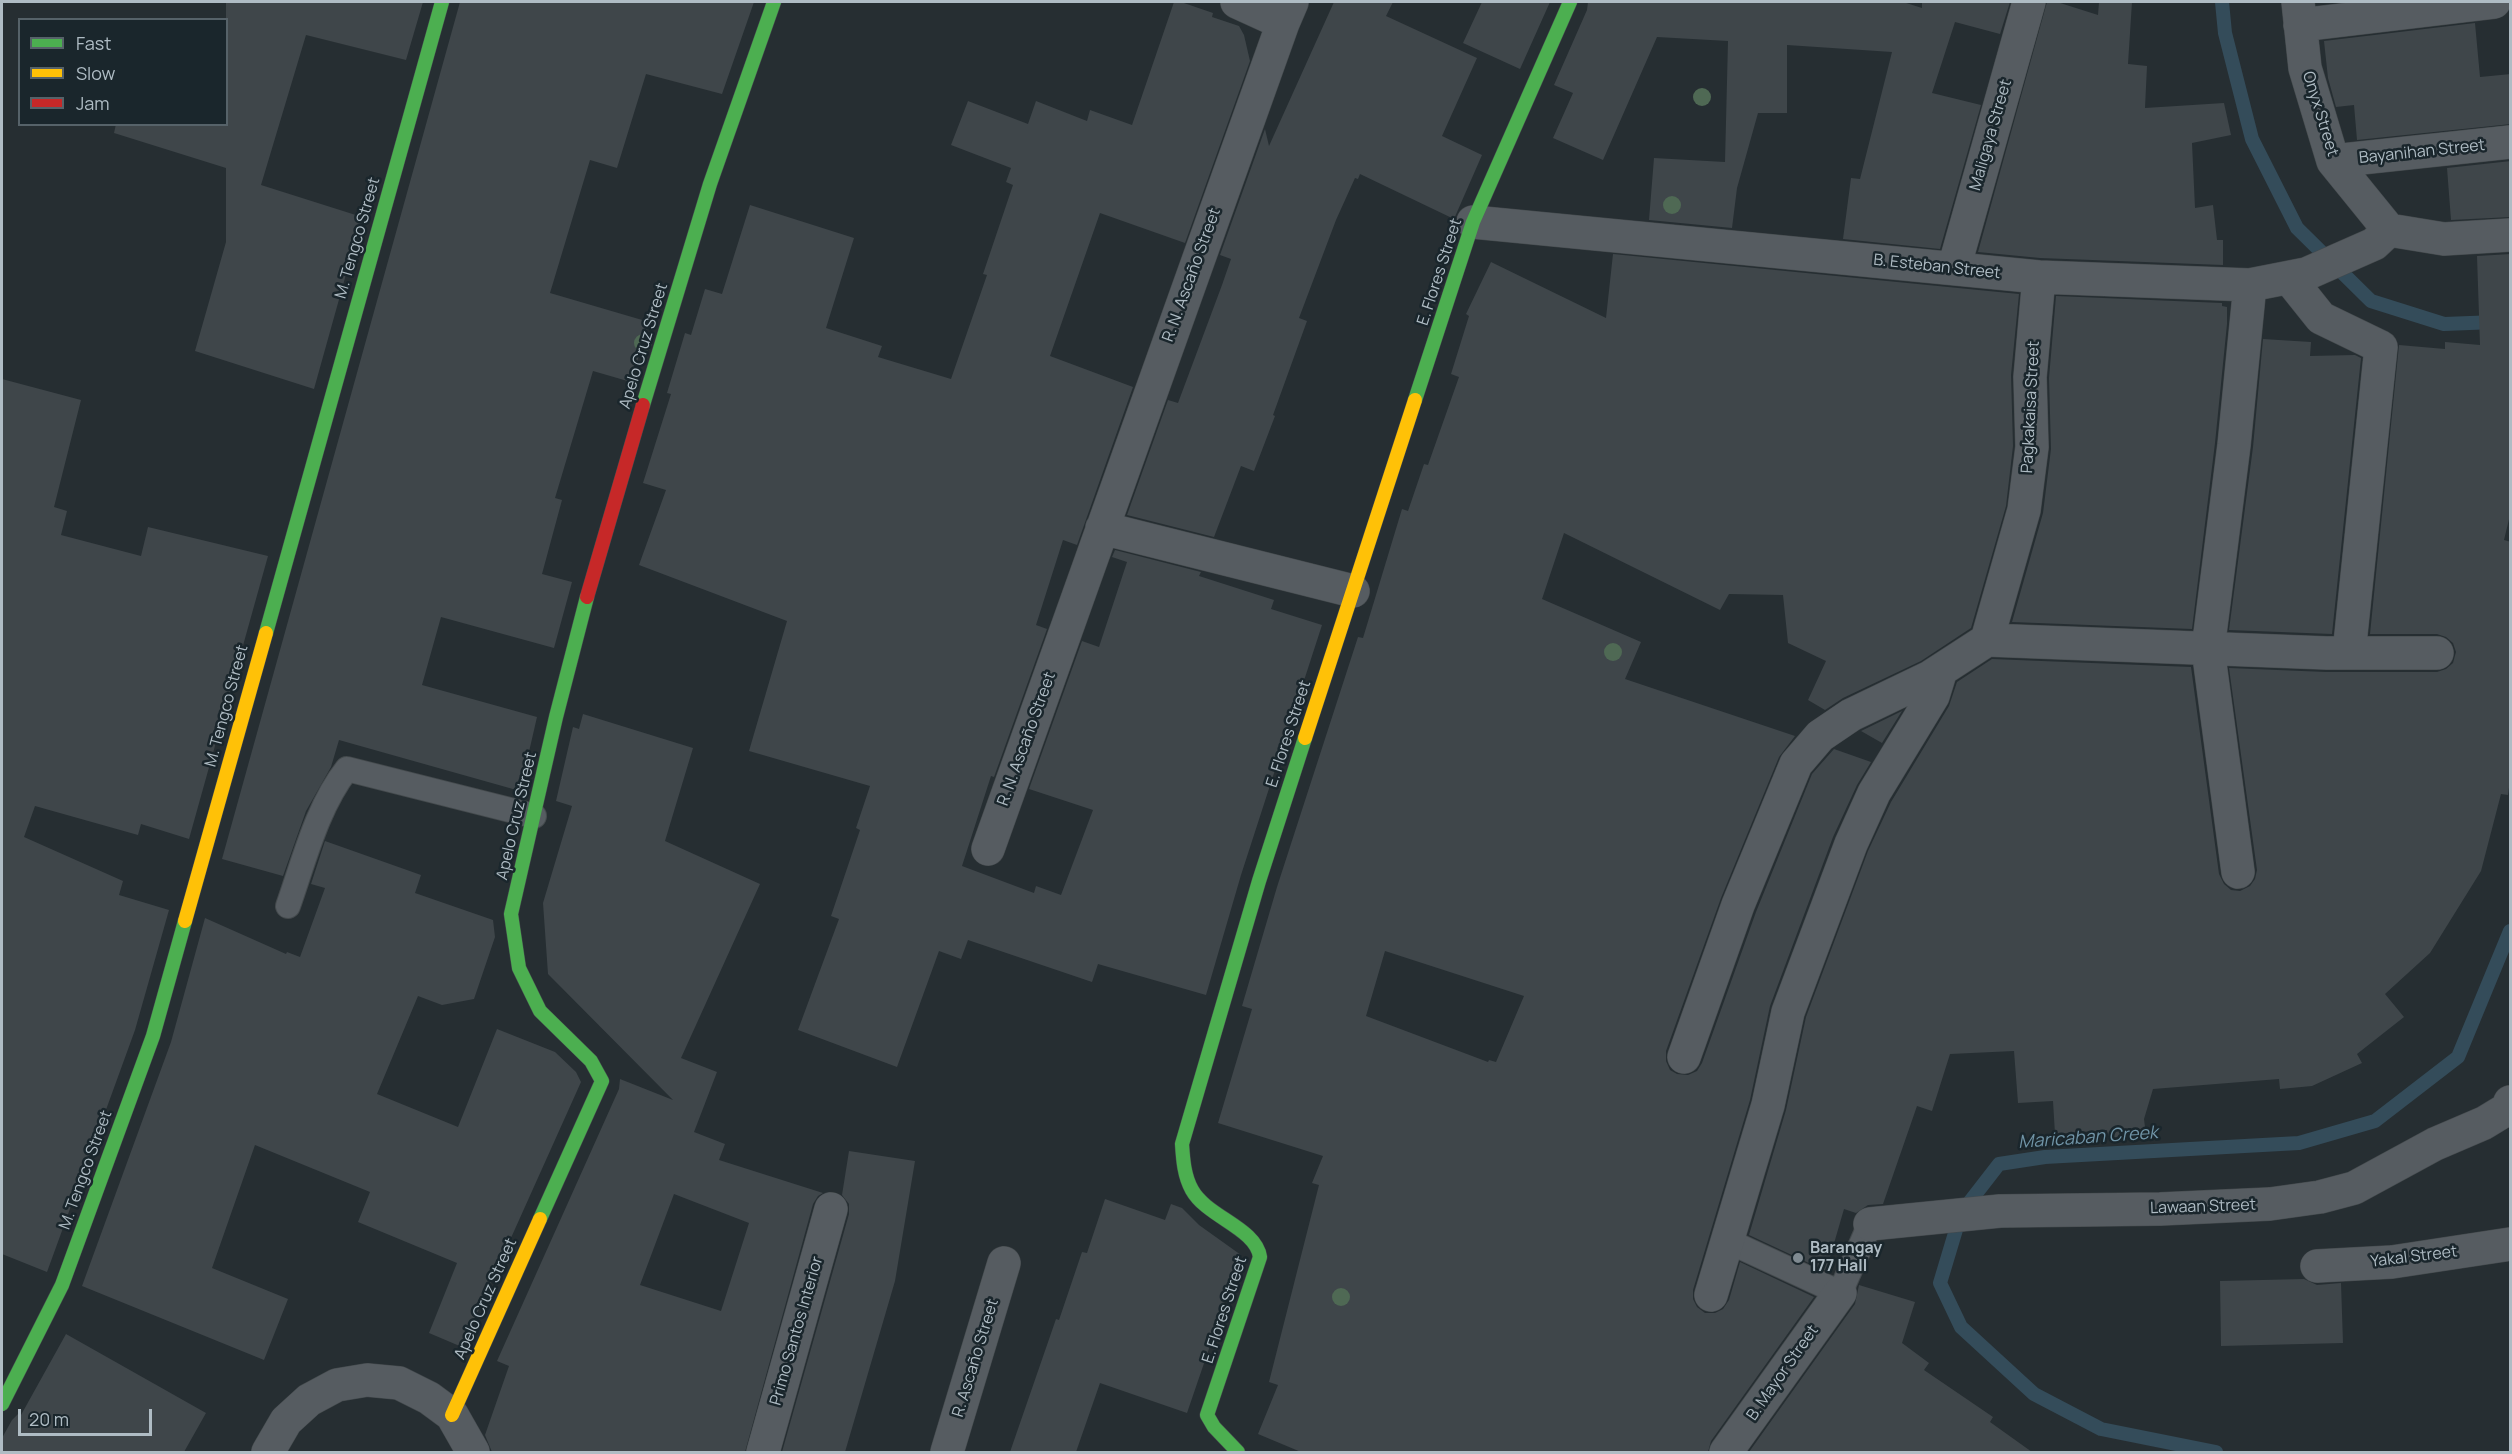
<!DOCTYPE html>
<html>
<head>
<meta charset="utf-8">
<style>
	body { margin:0 }
	#map { position:relative; width:2512px; height:1454px; overflow:hidden; background:#262e32; font-family:Manrope,sans-serif }
	canvas { display:block }
	.frame { position:absolute; inset:0; border:3px solid #afbcc4; pointer-events:none }
	.legend { position:absolute; left:18px; top:18px; width:210px; height:108px; box-sizing:border-box; background:#1a262c; border:2px solid #566269; margin:0; padding:8px 10px; list-style:none; font-size:18px; color:#afbcc4 }
	.legend li { display:flex; align-items:center; gap:12px; height:30px }
	.legend b { width:30px; border:2px solid #566269 }
	.scale { position:absolute; left:18px; top:1409px; width:134px; height:27px; box-sizing:border-box; border:3px solid #afbcc4; border-top:0; padding-left:8px; font-size:18px; line-height:21px; white-space:nowrap; color:#afbcc4; -webkit-text-stroke:4px #1a262c; paint-order:stroke }
</style>
</head>
<body>
<div id="map">
<canvas width="2512" height="1454"></canvas>
<div class="frame"></div>
<ul class="legend">
<li><b style="height:8px;background:#4caf50"></b>Fast</li>
<li><b style="height:8px;background:#ffc107"></b>Slow</li>
<li><b style="height:8px;background:#c62828"></b>Jam</li>
</ul>
<div class="scale">20 m</div>
</div>
<script>
const ctx = document.querySelector('canvas').getContext('2d');
ctx.lineJoin = 'round';
function stroke(path, color, width, dash) { ctx.strokeStyle = color; ctx.lineWidth = width; ctx.lineCap = dash ? 'butt' : 'round'; ctx.setLineDash(dash || []); ctx.stroke(path); }
function fill(path, color) { ctx.fillStyle = color; ctx.fill(path, 'evenodd'); }
function label(font, color, halo, rows, align = 'center') {
  ctx.font = font + ' Manrope,sans-serif'; ctx.lineWidth = 5; ctx.setLineDash([]); ctx.textBaseline = 'middle'; ctx.strokeStyle = halo; ctx.fillStyle = color; for (const [text, x, y, turn = 0] of rows) {
    ctx.save(); ctx.translate(x, y); ctx.rotate((+turn || 0) * Math.PI / 180); ctx.textAlign = isNaN(turn) ? turn : align; if (halo) ctx.strokeText(text, 0, 0); ctx.fillText(text, 0, 0); ctx.restore();
  }
}
const stream = new Path2D(`
	M2222 2 2225 33 2252 139 2297 228 2371 301 2444 324 2496 322
	M2216 1452 2101 1429 2034 1394 1961 1327 1940 1283 1961 1213 1999 1164 2045 1157 2299 1143 2375 1121 2458 1057 2510 931`);
const building = new Path2D(`
	M226 2H423L406 60 306 35 261 185 362 217 314 389 195 351 226 242V168L114 133 116 124H226Z
	M460 2H754L722 94 646 74 617 168 590 160 550 293 649 322 631 382 593 371 555 498 562 500 542 574 572 582 554 648 441 617 422 685 537 717 520 791 339 740 331 767 306 811 283 876 222 859Z
	M1174 2H1181L1213 13 1212 17 1239 26 1244 35 1250 61 1185 243 1100 213 1050 356 1133 387 1077 545 1063 540 1036 625 1047 629 994 777 991 776 962 866 1034 893 1036 886 1061 895 1093 810 1029 789 1082 641 1099 647 1127 562 1112 557 1115 550 1201 572 1199 576 1274 600 1271 609 1322 625 1241 875 1206 995 1098 964 1092 982 968 940 961 959 939 951 897 1067 798 1030 839 919 831 916 860 830 856 828 870 786 749 751 787 621 639 565 666 490 643 483 671 394 667 393 685 333 691 335 705 289 722 294 750 205 854 238 826 328 882 346 878 357 951 379 987 275 983 274 1013 185 1006 182 1011 168 951 145 968 101 1028 124 1036 101 1087 121 1090 110 1132 125Z
	M1334 2H1393L1386 16 1477 58 1442 136 1482 155 1454 219 1360 174 1358 179 1355 178 1336 220 1299 318 1307 321 1273 415 1275 416 1254 471 1241 466 1214 537 1127 515 1168 400 1178 403 1222 285 1231 259 1220 255 1265 129 1269 146Z
	M1482 2H1550L1520 69 1463 43Z
	M1588 2H1903L1922 8V2H2010L2000 34 1955 22 1932 93 1981 105 1940 249 1843 239 1851 178 1860 179 1892 52 1787 45V113H1758L1737 188 1732 228 1649 220 1654 158 1725 162 1728 41 1657 37 1603 160 1553 138 1573 93 1554 85 1587 10Z
	M2047 2H2057L2098 15 2099 2H2132L2128 64 2147 66 2145 108 2224 103 2231 135 2192 143 2195 208 2213 205 2217 240H2223V265L2040 258 1978 252Z
	M2475 23 2480 77 2511 74V124L2357 140 2354 105 2336 107 2328 78 2324 41Z
	M2511 161V217L2451 220 2447 168Z
	M1613 254 2019 294 2011 375 2013 446 2006 506 1971 628 1921 661 1843 698 1825 710 1808 700 1826 661 1788 643 1783 595 1729 594 1720 610 1564 533 1542 599 1641 642 1625 679 1795 736 1779 757 1721 898 1666 1051V1061L1670 1070 1677 1074 1688 1075 1697 1071 1702 1063 1756 912 1812 774 1834 749 1871 762 1857 785 1833 837 1770 1006 1750 1100 1693 1290V1299L1697 1307 1705 1313H1715L1723 1309 1729 1300 1740 1262 1814 1297 1711 1441 1708 1452H1301L1258 1434 1278 1385 1269 1382 1319 1185 1312 1183 1323 1156 1218 1123 1252 1009 1242 1006 1277 887 1358 637 1363 638 1402 509 1408 511 1424 464 1428 465 1459 377 1451 374 1469 316 1466 314 1491 262 1606 318ZM1385 951 1524 996 1496 1062 1489 1060 1488 1062 1366 1016Z
	M2511 254V511L2504 540 2511 542V773L2508 795 2501 794 2481 871 2430 953 2385 994 2404 1017 2357 1054 2362 1063 2312 1086 2280 1089 2279 1079 2153 1089 2144 1119 2146 1135 2108 1138 2107 1130 2055 1134 2053 1101 2018 1103 2014 1051 1950 1054 1932 1111 1917 1106 1883 1204 1868 1205 1856 1213 1844 1209 1826 1271 1749 1235 1786 1110 1806 1017 1868 851 1891 802 1949 706 1957 682 1992 659 2191 667 2219 874 2224 884 2231 890 2240 891 2250 886 2255 879 2257 870 2229 668 2326 672H2437L2446 669 2453 663 2456 652 2453 643 2446 637 2437 634H2370L2399 345 2445 349V342L2480 345 2477 256Z
	M2056 296 2222 303V306L2227 307V324L2215 443 2192 629 2012 622 2043 513 2051 449 2049 378Z
	M2263 339 2311 342 2310 356 2355 355 2361 358 2332 634 2229 630 2253 447Z
	M2 379 81 400 54 507 67 511 61 535 141 556 148 527 268 556 189 839 141 824 138 835 35 806 24 837 123 881 119 895 169 910 135 1030 47 1272 2 1254Z
	M1902 711 1882 743 1861 731Z
	M583 714 693 748 665 841 760 884 681 1058 717 1072 694 1132 725 1144 719 1160 823 1193 818 1196 813 1204 745 1452H492L485 1435 509 1366 497 1361 619 1089 620 1079 673 1100 548 974 543 903 572 806 556 801 573 727 579 729ZM674 1194 749 1223 721 1311 640 1285Z
	M325 841 421 875 415 893 493 920 495 937 474 999 442 1005 418 996 377 1094 458 1127 497 1029 555 1052 576 1072 581 1082 462 1347 429 1333 457 1263 358 1222 370 1192 255 1145 212 1268 288 1299 264 1360 82 1286 171 1042 205 918 286 954 287 952 300 957 325 888 311 884Z
	M849 1151 915 1161 895 1281 845 1452H782L849 1214V1204L842 1195Z
	M1105 1199 1165 1220 1171 1204 1182 1208 1199 1225 1241 1255 1187 1413 1100 1383 1076 1452H1010L1056 1319 1059 1320 1082 1252 1087 1253Z
	M2304 1279 2317 1285 2341 1283 2343 1343 2221 1346 2220 1281Z
	M1859 1285 1915 1302 1902 1343 1929 1363 1924 1370 1993 1417 1990 1422 2032 1452H1749L1855 1304Z
	M66 1334 206 1413 184 1452H2V1438L12 1420 18 1414 21 1415Z`);
const lane = new Path2D(`
	M288 906C304 861 317 807 347 769L534 816
	M1728 1241 1840 1293 1870 1224`);
const street = new Path2D(`
	M1237 2 1283 23
	M2298 2 2305 68 2333 161 2389 230 2444 239 2510 235
	M2300 25 2494 2
	M2333 161 2510 142
	M1473 222 2039 277 2250 285 2306 274 2374 244 2389 230
	M1954 268 2029 2
	M2289 278 2321 318 2381 347 2349 653
	M1102 528 1353 591
	M1987 640 2024 510 2032 447 2030 377 2039 277
	M988 849 1283 23 1292 2
	M2238 872 2208 649 2234 445 2250 285
	M1684 1057 1738 905 1796 764 1820 736 1851 715 1930 677 1987 640 2327 653H2437
	M1870 1224 2000 1211 2160 1209 2270 1204 2320 1197 2354 1188 2435 1144 2484 1123 2507 1109 2510 1102
	M2317 1266 2392 1262 2510 1244
	M1711 1295 1768 1105 1788 1012 1851 844 1874 793 1933 696 1941 670
	M268 1452 286 1421 309 1400 337 1385 367 1380 399 1383 429 1398 452 1415 473 1452
	M763 1452 831 1209
	M947 1452 1004 1263
	M1726 1452 1840 1293`);
const fast = new Path2D(`
	M1415 400 1473 222 1570 2
	M643 405 710 184 774 2
	M266 633 442 2
	M540 1219 602 1081 591 1061 540 1011 519 968 511 914 556 717 587 597
	M2 1404 62 1285 153 1036 185 921
	M1238 1452 1214 1427 1207 1415 1260 1257C1256 1228 1207 1217 1192 1190 1184 1176 1183 1159 1182 1144L1259 881 1305 738`);
const slow = new Path2D(`
	M1305 738 1415 400
	M185 921 266 633
	M452 1415 540 1219`);
const jam = new Path2D(`
	M587 597 643 405`);
const trees = [
	[1702,97],
	[1672,205],
	[643,343],
	[1613,652],
	[1341,1297]
];
const markers = [
	[1798,1258,6,"#7f8a91"]
];
const streetNames = [
	["Onyx Street",2320,114,73],
	["Maligaya Street",1991,135,-74],
	["Bayanihan Street",2422,152,-6],
	["M. Tengco Street",358,238,-74],
	["B. Esteban Street",1937,267,6],
	["E. Flores Street",1440,272,-72],
	["R. N. Ascaño Street",1192,275,-70],
	["Apelo Cruz Street",644,346,-73],
	["Pagkakaisa Street",2031,407,-87],
	["M. Tengco Street",227,706,-75],
	["E. Flores Street",1289,734,-72],
	["R. N. Ascaño Street",1027,739,-70],
	["Apelo Cruz Street",517,816,-77],
	["M. Tengco Street",86,1170,-70],
	["Lawaan Street",2203,1207,-2],
	["Yakal Street",2414,1257,-7],
	["Apelo Cruz Street",486,1299,-66],
	["E. Flores Street",1225,1310,-72],
	["Primo Santos Interior",797,1331,-74],
	["R. Ascaño Street",976,1358,-73],
	["B. Mayor Street",1783,1373,-55]
];
const poiNames = [
	["Barangay",1810,1249],
	["177 Hall",1810,1267]
];
const waterNames = [
	["Maricaban Creek",2088,1138,-4]
];
stroke(stream, '#344c5a', 14);
fill(building, '#3f464a');
stroke(lane, '#444a4d', 26);
stroke(street, '#444a4d', 34);
stroke(fast, '#444a4d', 15);
stroke(slow, '#444a4d', 15);
stroke(jam, '#444a4d', 15);
stroke(lane, '#565c61', 24);
stroke(street, '#565c61', 33);
stroke(fast, '#4caf50', 14);
stroke(slow, '#ffc107', 14);
stroke(jam, '#c62828', 14);
ctx.fillStyle = '#4f6954';
for (const [x, y] of trees) { ctx.beginPath(); ctx.arc(x, y, 9, 0, 2 * Math.PI); ctx.fill(); }
for (const [x, y, r, color] of markers) { const dot = new Path2D(); dot.arc(x, y, r, 0, 2 * Math.PI); ctx.fillStyle = color; ctx.fill(dot); stroke(dot, '#1a262c', 2); }
label('16px', '#afbcc4', '#1a262c', streetNames);
label('bold 16px', '#afbcc4', '#1a262c', poiNames, 'left');
label('italic 18px', '#7094a7', '#1a262c', waterNames);
</script>
</body>
</html>
